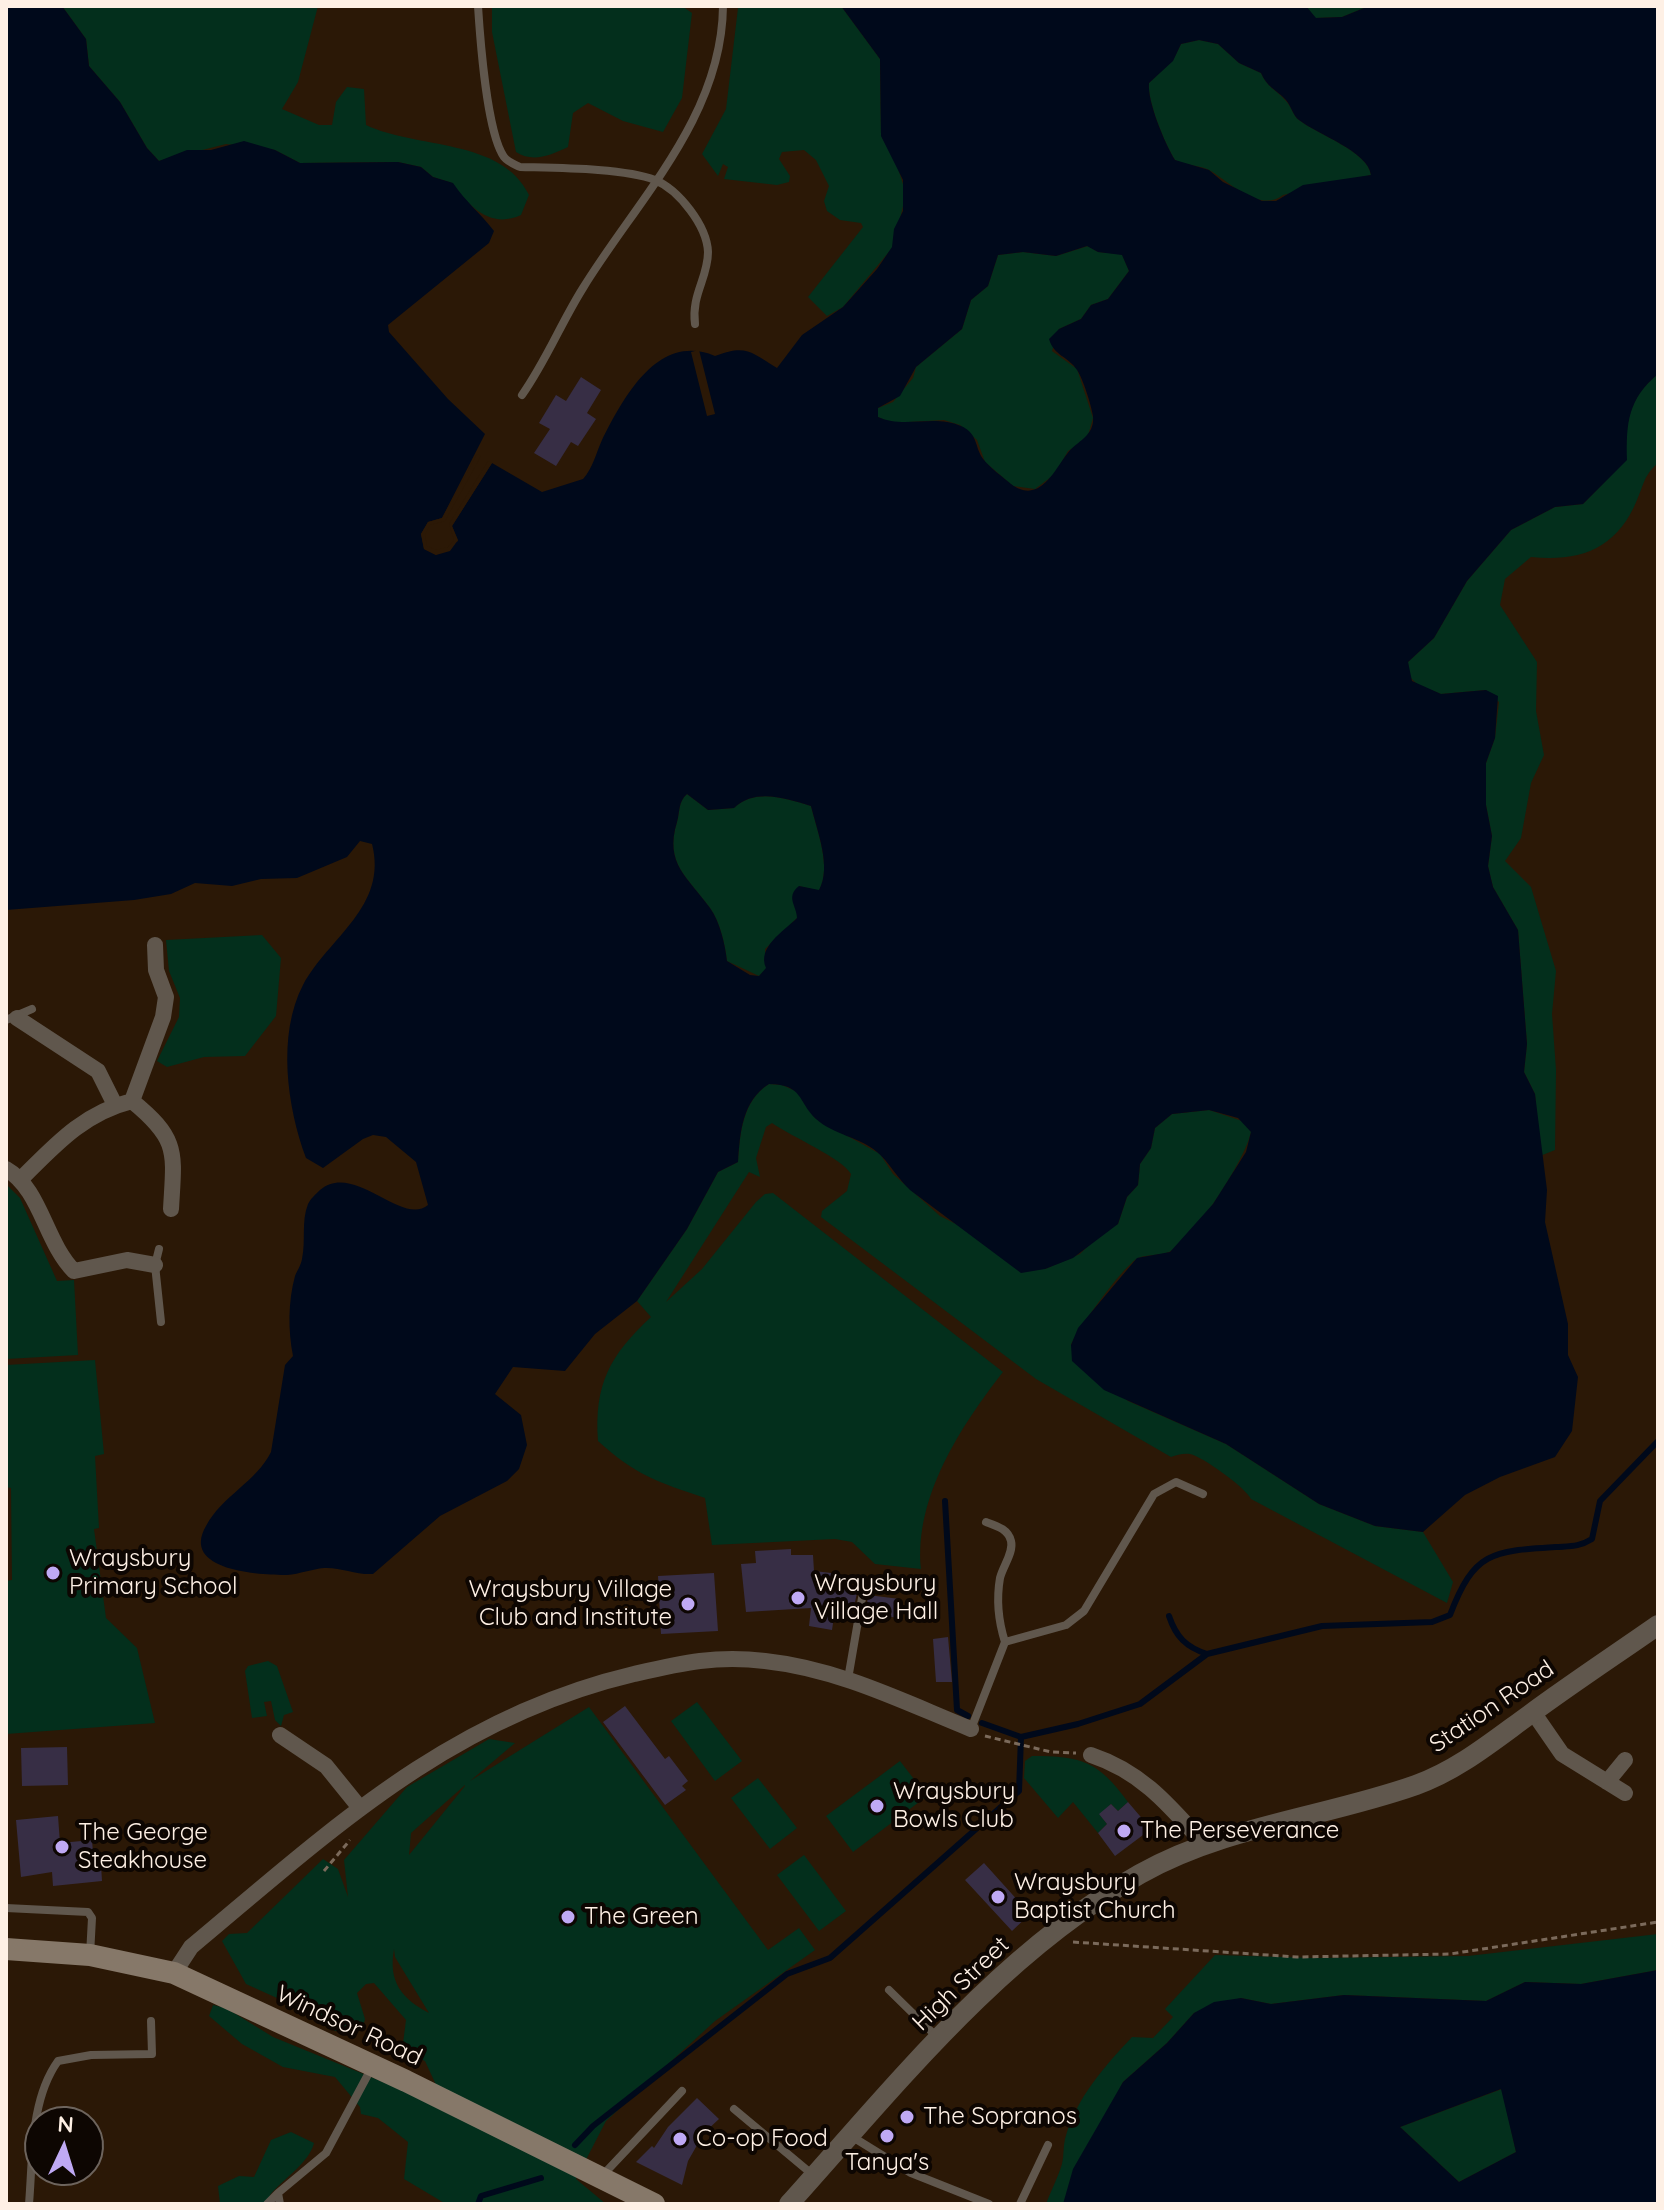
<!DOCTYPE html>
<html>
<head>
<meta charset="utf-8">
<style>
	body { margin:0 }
	#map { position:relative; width:1664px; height:2210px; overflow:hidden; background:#2b1806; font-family:Quicksand,sans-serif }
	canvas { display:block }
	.frame { position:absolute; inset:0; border:8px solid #fef0e5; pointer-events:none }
	.north { position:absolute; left:24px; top:2106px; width:80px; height:80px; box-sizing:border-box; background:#0d0602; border:2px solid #6d645d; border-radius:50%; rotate:4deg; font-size:22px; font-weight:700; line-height:32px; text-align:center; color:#fef0e5 }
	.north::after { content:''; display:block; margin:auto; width:28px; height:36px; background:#bfa9f4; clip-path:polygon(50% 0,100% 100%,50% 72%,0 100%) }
</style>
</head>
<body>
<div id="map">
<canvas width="1664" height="2210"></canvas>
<div class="frame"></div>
<div class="north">N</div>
</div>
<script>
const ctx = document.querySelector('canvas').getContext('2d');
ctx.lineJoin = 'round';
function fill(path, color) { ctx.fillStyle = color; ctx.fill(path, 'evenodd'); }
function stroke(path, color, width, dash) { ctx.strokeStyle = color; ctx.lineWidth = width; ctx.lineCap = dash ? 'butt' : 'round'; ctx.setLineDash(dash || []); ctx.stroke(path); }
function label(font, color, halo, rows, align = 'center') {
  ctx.font = font + ' Quicksand,sans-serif'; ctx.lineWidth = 8; ctx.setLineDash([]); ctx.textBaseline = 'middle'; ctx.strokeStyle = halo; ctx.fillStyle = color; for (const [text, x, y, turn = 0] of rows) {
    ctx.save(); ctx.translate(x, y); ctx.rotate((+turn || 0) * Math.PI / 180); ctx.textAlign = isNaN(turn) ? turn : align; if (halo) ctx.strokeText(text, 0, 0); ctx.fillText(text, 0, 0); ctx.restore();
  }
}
const green = new Path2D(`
	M62 6H318L298 82 282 109 319 125H332L336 102 347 87 364 89 366 125C416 149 502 138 529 195L521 215C491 229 469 207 452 183L433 177 421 167 398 162 300 163 275 150 226 144 159 161 147 148 120 102 89 66 86 39Z
	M492 6H682L692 13 682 98 663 132 623 121 588 103 573 113 568 147C551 155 533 163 516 152L492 32Z
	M753 6H841L880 59 881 135 897 165 906 194 893 247 843 307 827 316 808 297 863 227 861 223 840 220 827 211 824 201 829 186 816 160 804 150 782 152 779 159 790 176 789 182 777 185 724 179 728 167 723 164 718 176 702 154 726 109 738 8Z
	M1306 6H1369L1342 17 1315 18Z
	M1199 40 1218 44 1239 63 1261 73C1267 87 1275 89 1285 100 1291 105 1293 116 1299 120 1318 135 1368 151 1371 175L1283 195C1261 213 1230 183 1211 171 1201 165 1186 166 1175 160 1165 144 1147 101 1149 83L1173 60 1181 44Z
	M1088 246 1098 252 1122 254 1129 271 1108 299 1091 305 1081 319 1059 329 1052 351 1077 369 1093 418 1087 439 1068 451 1055 474 1035 489 1013 486 985 462 977 440 960 425 944 420 891 423 878 417V408L893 402 913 378 916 367 962 329 971 300 988 286 998 255 1023 252 1056 256Z
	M1658 374V463C1644 475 1644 484 1637 500 1617 549 1580 562 1531 557L1505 579 1500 605 1537 662 1536 711 1544 755 1531 783 1521 838 1505 861 1531 887 1556 971 1552 1014 1556 1070 1555 1150 1540 1156 1535 1094 1524 1072 1527 1044 1518 930 1493 887 1488 866 1492 836 1486 805V763L1495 738 1499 702 1486 690 1441 694 1418 685 1409 676 1408 662 1434 638 1467 581 1511 530 1555 507 1583 504 1626 460C1626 423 1627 399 1658 374Z
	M687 794 708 810 734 808C755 788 785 798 811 806 817 831 832 867 819 891L799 886 797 918 765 949 767 968 759 976 727 961C725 944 720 922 710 908 688 877 664 864 677 822 680 811 678 802 687 794Z
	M262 935 281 958 276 1016 245 1056 204 1057 167 1067 157 1061 179 1017 180 998 169 971 166 940Z
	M769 1084 782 1085 798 1092 815 1118 880 1154 893 1174 940 1216 1045 1269 1080 1254 1101 1233 1118 1224 1127 1197 1138 1185 1140 1164 1151 1148 1155 1128 1172 1114 1209 1110 1245 1122 1251 1132C1245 1160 1194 1240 1169 1252 1160 1256 1147 1254 1138 1258 1123 1266 1078 1329 1071 1345L1128 1401 1226 1444 1319 1504 1375 1526 1423 1532 1453 1582 1447 1603 1251 1499C1245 1487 1203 1457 1190 1454 1183 1453 1177 1455 1171 1457L1036 1379 821 1217 822 1211 847 1191 851 1174C842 1158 792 1137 772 1123L766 1127 756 1158 760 1177 749 1172 666 1302 702 1269 756 1202 765 1194 773 1193 1003 1372C961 1426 914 1497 921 1569L875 1564 852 1542 835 1539 712 1545 705 1498C658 1482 635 1475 598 1441 594 1384 610 1355 651 1317L637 1301 687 1229 718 1172 738 1162C740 1134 742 1101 769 1084Z
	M6 1184 20 1198 57 1281 74 1280 78 1355 6 1359Z
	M95 1360 104 1454 95 1456 99 1528 94 1529 106 1618 137 1648 155 1723 6 1734V1581L12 1580 11 1488 6 1487V1365Z
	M268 1661 277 1666 293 1712 284 1715 281 1726 275 1720 271 1701 264 1702 267 1716 252 1718 245 1671 248 1666Z
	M697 1702 742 1761 715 1781 671 1721Z
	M589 1707 768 1950 799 1928 815 1950 715 2021 606 2121 576 2179 606 2204H446L404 2179 408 2142 378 2118 361 2114 360 2107 335 2077 283 2067 242 2044 209 2016 213 2005 226 2008 273 2037 388 2084 437 2087 425 2061 402 2051 406 2020 374 1983 366 1984 357 1993 365 2019 363 2027 357 2031H335L304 2005V1993L299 2008 246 1984 222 1941 229 1934 247 1933 323 1859 338 1869 348 1897 344 1860 407 1787 489 1739 515 1743 470 1781ZM465 1785V1786L409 1855 411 1833ZM394 1949 395 1957 429 2013C402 1999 388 1982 394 1949Z
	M1032 1756C1082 1756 1098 1761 1128 1802L1118 1811 1111 1804 1100 1815 1107 1824 1098 1833 1073 1802 1058 1818 1024 1778 1025 1761Z
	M900 1761 927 1796 853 1852 826 1816Z
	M758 1778 797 1828 770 1849 731 1798Z
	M804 1855 846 1911 819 1931 777 1875Z
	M1658 1934V1970L1581 1984 1525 1982 1486 2001 1344 1995 1271 2004 1241 1998 1194 2013 1167 2043 1123 2082 1063 2204H1046C1051 2191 1058 2177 1062 2164 1064 2156 1063 2147 1065 2139 1076 2098 1104 2067 1132 2037L1153 2038 1173 2017 1165 2009 1215 1955 1315 1958 1468 1956Z
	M1502 2089 1516 2152 1459 2182 1400 2127Z
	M291 2132 314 2143C309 2163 284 2178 270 2195L272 2204H220L218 2186 239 2176 254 2177 271 2140Z`);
const water = new Path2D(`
	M6 6H62L86 39 89 66 120 102 147 148 159 161 187 150H211L244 141 275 150 300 163 398 162 421 167 433 177 453 183C465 201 481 214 494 231L489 243 388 325 389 332 448 399 485 434 442 518 428 522 421 534 424 549 436 555 458 541 452 526 492 463 542 492 583 479C593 468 596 453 602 440 624 397 658 332 715 356 746 344 751 352 777 368L802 335 843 307 877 269 892 247 894 229 903 211V180L881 136 880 59 841 6H1306L1316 18 1342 17 1369 6H1658V374C1628 399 1626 423 1627 460L1583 504 1555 507 1511 530 1467 581 1434 638 1408 662 1412 681 1441 694 1486 690 1498 696 1495 738 1486 763V805L1492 836 1488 866 1493 887 1518 930 1527 1044 1524 1072 1535 1094 1547 1190 1545 1222 1568 1324V1355L1578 1377 1572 1431 1555 1457 1500 1477 1465 1495 1423 1532 1375 1526 1319 1504 1226 1444 1104 1390 1072 1361 1071 1345 1078 1328 1137 1258 1170 1252 1213 1204 1246 1152 1251 1132 1238 1118 1209 1110 1172 1114 1155 1128 1151 1148 1140 1164 1138 1185 1127 1197 1118 1224 1073 1258 1045 1269 1021 1273 910 1190C898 1179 889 1162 877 1152 860 1137 834 1135 816 1119 797 1101 804 1085 769 1084 742 1101 740 1133 738 1162L718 1172 687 1229 637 1301 595 1334 565 1371 513 1367 495 1394 521 1415 527 1445 519 1469 507 1481 440 1516 373 1574C356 1575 340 1567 324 1568 312 1569 300 1574 287 1575 260 1575 180 1571 206 1526 222 1496 256 1482 271 1452L285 1365 293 1356C288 1330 288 1302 295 1276 297 1271 301 1265 302 1259 306 1240 301 1222 308 1204 311 1198 315 1195 320 1190 354 1161 402 1227 428 1205L416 1162 386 1137 373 1135 363 1139 323 1168 306 1158C287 1107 277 1035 303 985 329 937 388 907 372 844L360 841 347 857 297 878 261 879 232 886 195 883 171 894 134 900 6 910ZM1199 40 1218 44 1239 63 1261 73C1267 87 1275 89 1285 99 1291 105 1293 116 1299 120 1318 135 1368 151 1371 175L1303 185 1276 201H1262L1223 182 1209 170 1175 160C1165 144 1147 101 1149 83L1173 61 1181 44ZM1087 246 1098 252 1122 255 1129 271 1108 299 1091 305 1081 319 1059 329 1049 339C1054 356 1068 356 1077 370 1083 379 1091 404 1093 416 1095 437 1076 441 1067 454 1054 471 1039 505 1011 484 1004 478 989 467 984 460 974 448 979 434 961 426 934 414 904 429 878 417V408L900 396 916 367 962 329 971 300 988 286 998 255 1023 252 1056 256ZM687 794 708 810 734 808C755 788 785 798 811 806 817 831 832 867 819 890L799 886C785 897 797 906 797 918 783 932 757 947 766 968L759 976 750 975 727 961C725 944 720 922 710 908 688 877 664 864 677 822 680 811 678 802 687 794Z
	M1658 1970V2204H1063L1073 2169 1123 2082 1167 2043 1194 2013 1214 2002 1241 1998 1271 2004 1344 1995 1486 2001 1525 1982 1581 1984ZM1501 2089 1516 2152 1459 2182 1400 2127Z`);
const pier = new Path2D(`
	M699 350 715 414 707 416 691 352Z
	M477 454 481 456 445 521 430 525 425 535 427 546 436 550 448 547 454 540 449 524 488 461 492 463 452 526 458 540 450 551 436 555 424 549 421 534 428 522 442 518Z`);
const stream = new Path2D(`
	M945 1501 957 1710 968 1716
	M1169 1616C1176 1637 1186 1647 1207 1654
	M982 1723 1021 1737 1078 1724 1140 1704 1207 1654 1322 1626 1432 1622 1450 1615C1474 1552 1491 1551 1556 1547 1571 1546 1579 1547 1592 1539L1600 1501 1658 1441
	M575 2145 593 2126 787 1974 830 1958 1019 1791 1021 1737
	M478 2204 481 2196 541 2178`);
const building = new Path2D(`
	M581 377 601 390 587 413 596 419 578 446 571 442 556 466 534 453 550 429 539 423 556 395 566 401Z
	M791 1549V1555H813L814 1571 840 1574 838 1586 854 1587 853 1592 857 1593 853 1611 835 1610 832 1630 809 1626 811 1608 746 1612 741 1564 756 1563 755 1551Z
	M714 1573 718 1631 661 1634 658 1576Z
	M868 1595 900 1599 898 1618 866 1613Z
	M948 1637 952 1682H936L933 1639Z
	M625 1706 665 1759 669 1756 688 1781 682 1786 686 1790 665 1805 603 1722Z
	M67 1747 68 1785 22 1786 21 1748Z
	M1128 1802 1151 1829 1115 1856 1098 1833 1107 1824 1099 1814 1111 1804 1118 1811Z
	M58 1816 60 1843 92 1840 94 1865H101L102 1881 53 1886 52 1872 21 1877 16 1820Z
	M984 1863 1030 1914 1012 1931 965 1880Z
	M697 2098 719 2119 704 2133 688 2161 682 2185 636 2162 652 2146 654 2148 668 2127Z`);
const path = new Path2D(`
	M985 1736 1051 1752 1076 1753
	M324 1871 350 1840
	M1073 1942 1297 1957 1450 1954 1658 1922`);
const service = new Path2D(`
	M478 6C480 37 487 133 504 157 508 162 514 164 520 167 555 168 624 168 655 180 679 190 707 226 708 252 708 278 691 295 695 324
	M522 395C546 361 561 323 583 288 637 200 722 117 723 6
	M6 1020 32 1009
	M159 1249 155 1265 161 1322
	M986 1522C997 1526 1008 1529 1011 1541 1014 1552 1003 1566 1000 1578 996 1601 998 1620 1005 1642
	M848 1679 862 1598
	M971 1729 1005 1642 1066 1625 1084 1611 1154 1494 1176 1482 1203 1494
	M6 1908 88 1912 92 1918 90 1955
	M889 1990 939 2039
	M734 2109 813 2175
	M851 2136 911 2173 989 2204
	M601 2177 682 2091
	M29 2204C33 2157 30 2100 58 2061L91 2055 152 2054 151 2021
	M267 2204 278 2193
	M280 2204 278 2193 326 2153 372 2067
	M1020 2204 1048 2145`);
const minor = new Path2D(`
	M17 1018 98 1071 115 1105
	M132 1101C180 1140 174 1153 171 1209
	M6 1169C41 1189 45 1242 74 1271L127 1260 155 1265
	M22 1178C56 1144 84 1113 132 1101L163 1017 166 997 156 970 155 945
	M1533 1712 1562 1754 1625 1793
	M280 1735 326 1766 360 1808
	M1091 1755C1142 1772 1169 1805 1204 1844
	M1607 1782 1625 1760
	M174 1973 191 1947C331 1830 451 1717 634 1674 682 1663 716 1655 765 1661 839 1669 904 1702 971 1729`);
const tertiary = new Path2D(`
	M789 2204C895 2086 1000 1953 1140 1874 1225 1826 1326 1817 1416 1785 1458 1770 1493 1741 1529 1715 1571 1684 1615 1655 1658 1625`);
const secondary = new Path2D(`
	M6 1949 90 1955 174 1973 406 2081 654 2204`);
const markers = [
	[53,1573,8,"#bfa9f4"],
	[798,1598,8,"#bfa9f4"],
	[688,1604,8,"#bfa9f4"],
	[877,1806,8,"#bfa9f4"],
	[1124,1831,8,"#bfa9f4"],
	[62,1847,8,"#bfa9f4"],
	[998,1897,8,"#bfa9f4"],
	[568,1917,8,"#bfa9f4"],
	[907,2117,8,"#bfa9f4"],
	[887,2136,8,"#bfa9f4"],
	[680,2139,8,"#bfa9f4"]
];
const poiNames = [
	["Wraysbury",69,1559],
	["Primary School",69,1587],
	["Wraysbury",814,1584],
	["Village Hall",814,1612],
	["Wraysbury Village",672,1590,"right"],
	["Club and Institute",672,1618,"right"],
	["Wraysbury",893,1792],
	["Bowls Club",893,1820],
	["The Perseverance",1140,1831],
	["The George",78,1833],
	["Steakhouse",78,1861],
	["Wraysbury",1014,1883],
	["Baptist Church",1014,1911],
	["The Green",584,1917],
	["The Sopranos",923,2117],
	["Co-op Food",696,2139],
	["Tanya's",887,2163,"center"]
];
const streetNames = [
	["Station Road",1492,1707,-34],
	["High Street",961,1984,-44],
	["Windsor Road",349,2026,25]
];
fill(green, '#032f1c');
fill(water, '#00091b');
fill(pier, '#2b1806');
stroke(stream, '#00091b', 6);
fill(building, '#372e45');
stroke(path, '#7b6a5b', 3, [6, 4]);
stroke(service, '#60574d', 8);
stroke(minor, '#60574d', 16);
stroke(tertiary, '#60574d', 20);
stroke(secondary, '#867869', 22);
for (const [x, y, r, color] of markers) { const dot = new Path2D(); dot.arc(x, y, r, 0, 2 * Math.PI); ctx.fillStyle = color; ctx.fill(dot); stroke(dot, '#0d0602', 3); }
label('24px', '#fef0e5', '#0d0602', poiNames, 'left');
label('24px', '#fef0e5', '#0d0602', streetNames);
</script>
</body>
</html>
